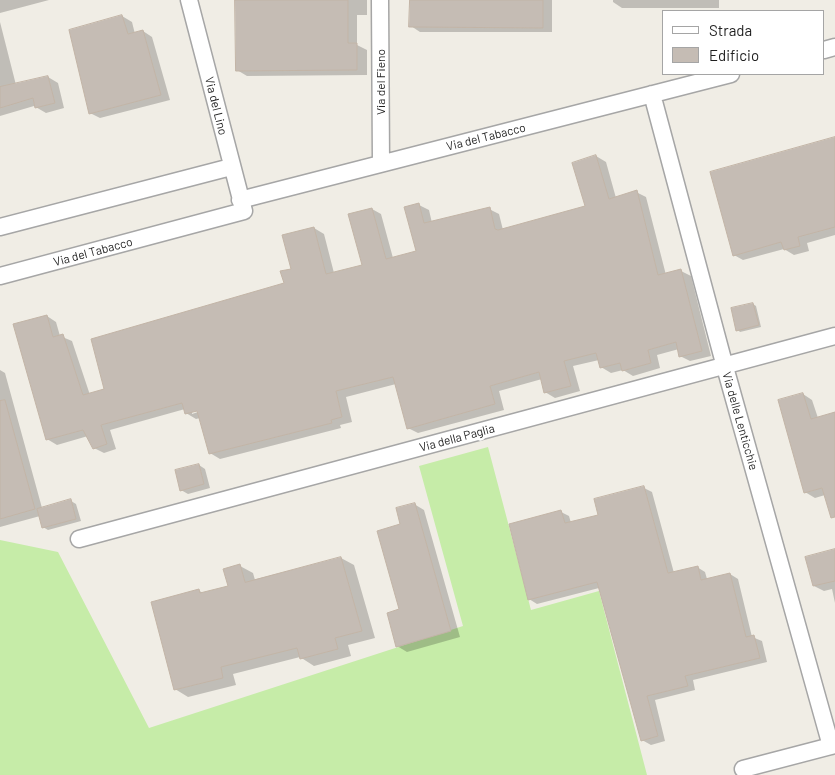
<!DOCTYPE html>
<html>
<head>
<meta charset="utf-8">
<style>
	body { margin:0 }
	#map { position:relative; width:835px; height:775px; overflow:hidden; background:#f0ede5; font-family:Barlow,sans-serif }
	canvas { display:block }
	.legend { position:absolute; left:662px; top:10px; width:162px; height:65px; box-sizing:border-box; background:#fff; border:1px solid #a5a5a5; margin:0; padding:6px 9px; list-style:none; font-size:15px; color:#1f1f1f }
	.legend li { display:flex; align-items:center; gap:10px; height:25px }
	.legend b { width:25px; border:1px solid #a5a5a5 }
</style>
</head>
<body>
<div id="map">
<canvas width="835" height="775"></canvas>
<ul class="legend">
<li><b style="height:6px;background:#fff"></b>Strada</li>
<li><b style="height:14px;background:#c5bcb4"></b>Edificio</li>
</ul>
</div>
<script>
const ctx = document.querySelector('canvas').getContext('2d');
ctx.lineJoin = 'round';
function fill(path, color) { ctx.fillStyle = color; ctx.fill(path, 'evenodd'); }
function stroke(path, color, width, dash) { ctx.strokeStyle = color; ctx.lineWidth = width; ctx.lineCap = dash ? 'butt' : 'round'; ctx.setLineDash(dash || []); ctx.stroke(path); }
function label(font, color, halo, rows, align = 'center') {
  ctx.font = font + ' Barlow,sans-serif'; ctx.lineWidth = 5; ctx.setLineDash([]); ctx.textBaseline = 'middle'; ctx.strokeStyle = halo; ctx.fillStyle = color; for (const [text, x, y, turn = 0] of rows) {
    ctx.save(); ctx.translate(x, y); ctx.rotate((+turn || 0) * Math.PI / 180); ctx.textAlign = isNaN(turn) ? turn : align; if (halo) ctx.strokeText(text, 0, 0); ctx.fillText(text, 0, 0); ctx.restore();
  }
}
const grass = new Path2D(`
	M488 447 531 610 599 591 647 775H0V540L58 552 149 728 463 626 419 466Z`);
const shadow = new Path2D(`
	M0 0H49L0 13Z
	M237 0H367V15H357V45L367 50V75L247 76 237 70Z
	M411 0H552V32H420L411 26Z
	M613 0H719V8H622L613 2Z
	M122 16 132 22 135 34 143 31 152 37 170 100 100 118 90 113Z
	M0 22 16 85 48 77 58 83 64 108 46 113 34 106 0 116Z
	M835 139V235L807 243 809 251 794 255 784 249 743 260 734 255Z
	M596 156 606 162 616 198 636 192 646 197 666 275 681 271 691 276 711 356 690 361 680 356 679 349 657 355 660 368 633 376 623 370 611 373 601 367 599 360 573 366 580 391 555 398 545 392 542 379 499 391 504 410 418 433 408 428 396 384 346 397 352 422 340 425 341 428 220 459 210 453 200 418 196 419 186 413 185 409 110 430 116 449 104 453 94 448 88 436 57 445 47 439V316L56 322 60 336 72 341 90 395 105 390 285 284 314 228 324 234 334 273 364 266 372 209 381 214 393 258 417 252 419 205 429 210 432 223 489 209 499 214 503 230 586 207ZM204 410 192 414V411Z
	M753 304 756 306 761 327 740 332 738 330Z
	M0 370 5 373 42 508 71 501 76 504 81 521 48 530 43 527 40 516 0 527Z
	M803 394 812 400 818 418 835 413V503L825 495 815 498 805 492Z
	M199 465 205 469 210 488 188 494 181 490Z
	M644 488 652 492 674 573 697 567 705 572 707 579 730 574 738 579 752 637 762 641 767 662 693 680 695 690 655 700 665 741 651 745 642 740 599 588 537 604 529 599 561 512 569 516 571 523 600 516Z
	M414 504 424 510 460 637 407 652 397 646 401 610 402 525Z
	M835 551V603L832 589 824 591 814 586Z
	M341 558 354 565 375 638 348 645 351 656 314 666 300 657 233 674 236 685 188 697 175 689 199 591 204 593 229 587 240 566 253 573 255 580Z`);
const building = new Path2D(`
	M235 0H348V43H357V70L236 71Z
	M410 0H543V28L409 27Z
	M122 15 128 34 143 30 161 95 89 114 69 30Z
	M48 76 55 103 35 108 33 98 0 108V87Z
	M835 137V227L798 237 800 246 784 250 781 242 733 256 710 172Z
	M596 155 609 199 637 190 658 275 681 269 702 351 679 357 676 342 648 350 651 363 622 371 620 363 600 368 596 353 564 361 571 386 544 393 539 372 490 386 495 404 407 429 393 377 336 391 342 417 331 420 332 423 209 454 197 411 185 414 182 403 101 425 107 444 93 449 83 430 46 440 13 324 47 315 53 337 63 334 83 395 104 389 91 339 284 283 280 271 291 269 282 235 314 227 326 274 362 265 348 214 372 208 386 259 416 251 404 207 419 203 424 223 490 207 495 229 498 230 585 206 572 163Z
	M753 303 759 325 736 331 731 308Z
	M803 393 811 419 835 412V517L831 518 822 488 804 493 778 400Z
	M5 400 35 509 0 519V401Z
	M199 464 204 484 180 491 175 470Z
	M644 486 668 573 698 566 701 580 730 573 746 637 754 635 760 658 685 676 688 686 647 696 658 736 641 741 597 582 528 600 509 524 561 510 565 523 598 515 594 499Z
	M71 499 76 519 42 528 37 509Z
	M415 503 451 631 396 647 387 613 399 609 377 531 400 524 396 508Z
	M835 549V581L813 586 805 557Z
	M341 557 362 631 335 638 338 649 300 659 297 648 221 667 223 678 174 690 151 602 199 589 200 593 228 586 223 569 240 564 245 582Z`);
const street = new Path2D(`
	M380 0 381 163
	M824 50 835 47
	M652 94 725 367 831 746
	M240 200 731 74
	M0 227 231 167
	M0 276 244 211 189 0
	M79 539 835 336
	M743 769 835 745`);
const streetNames = [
	["Via del Fieno",381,82,-90],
	["Via del Lino",216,106,76],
	["Via del Tabacco",486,137,-14],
	["Via del Tabacco",93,252,-15],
	["Via delle Lenticchie",740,421,74],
	["Via della Paglia",457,438,-15]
];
fill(grass, '#c6eca8');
fill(shadow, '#0003');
fill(building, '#c5bcb4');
stroke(building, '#c2b4a6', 1);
stroke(street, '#a6a6a6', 19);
stroke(street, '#fff', 16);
label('12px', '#1f1f1f', '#fff', streetNames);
</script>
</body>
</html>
